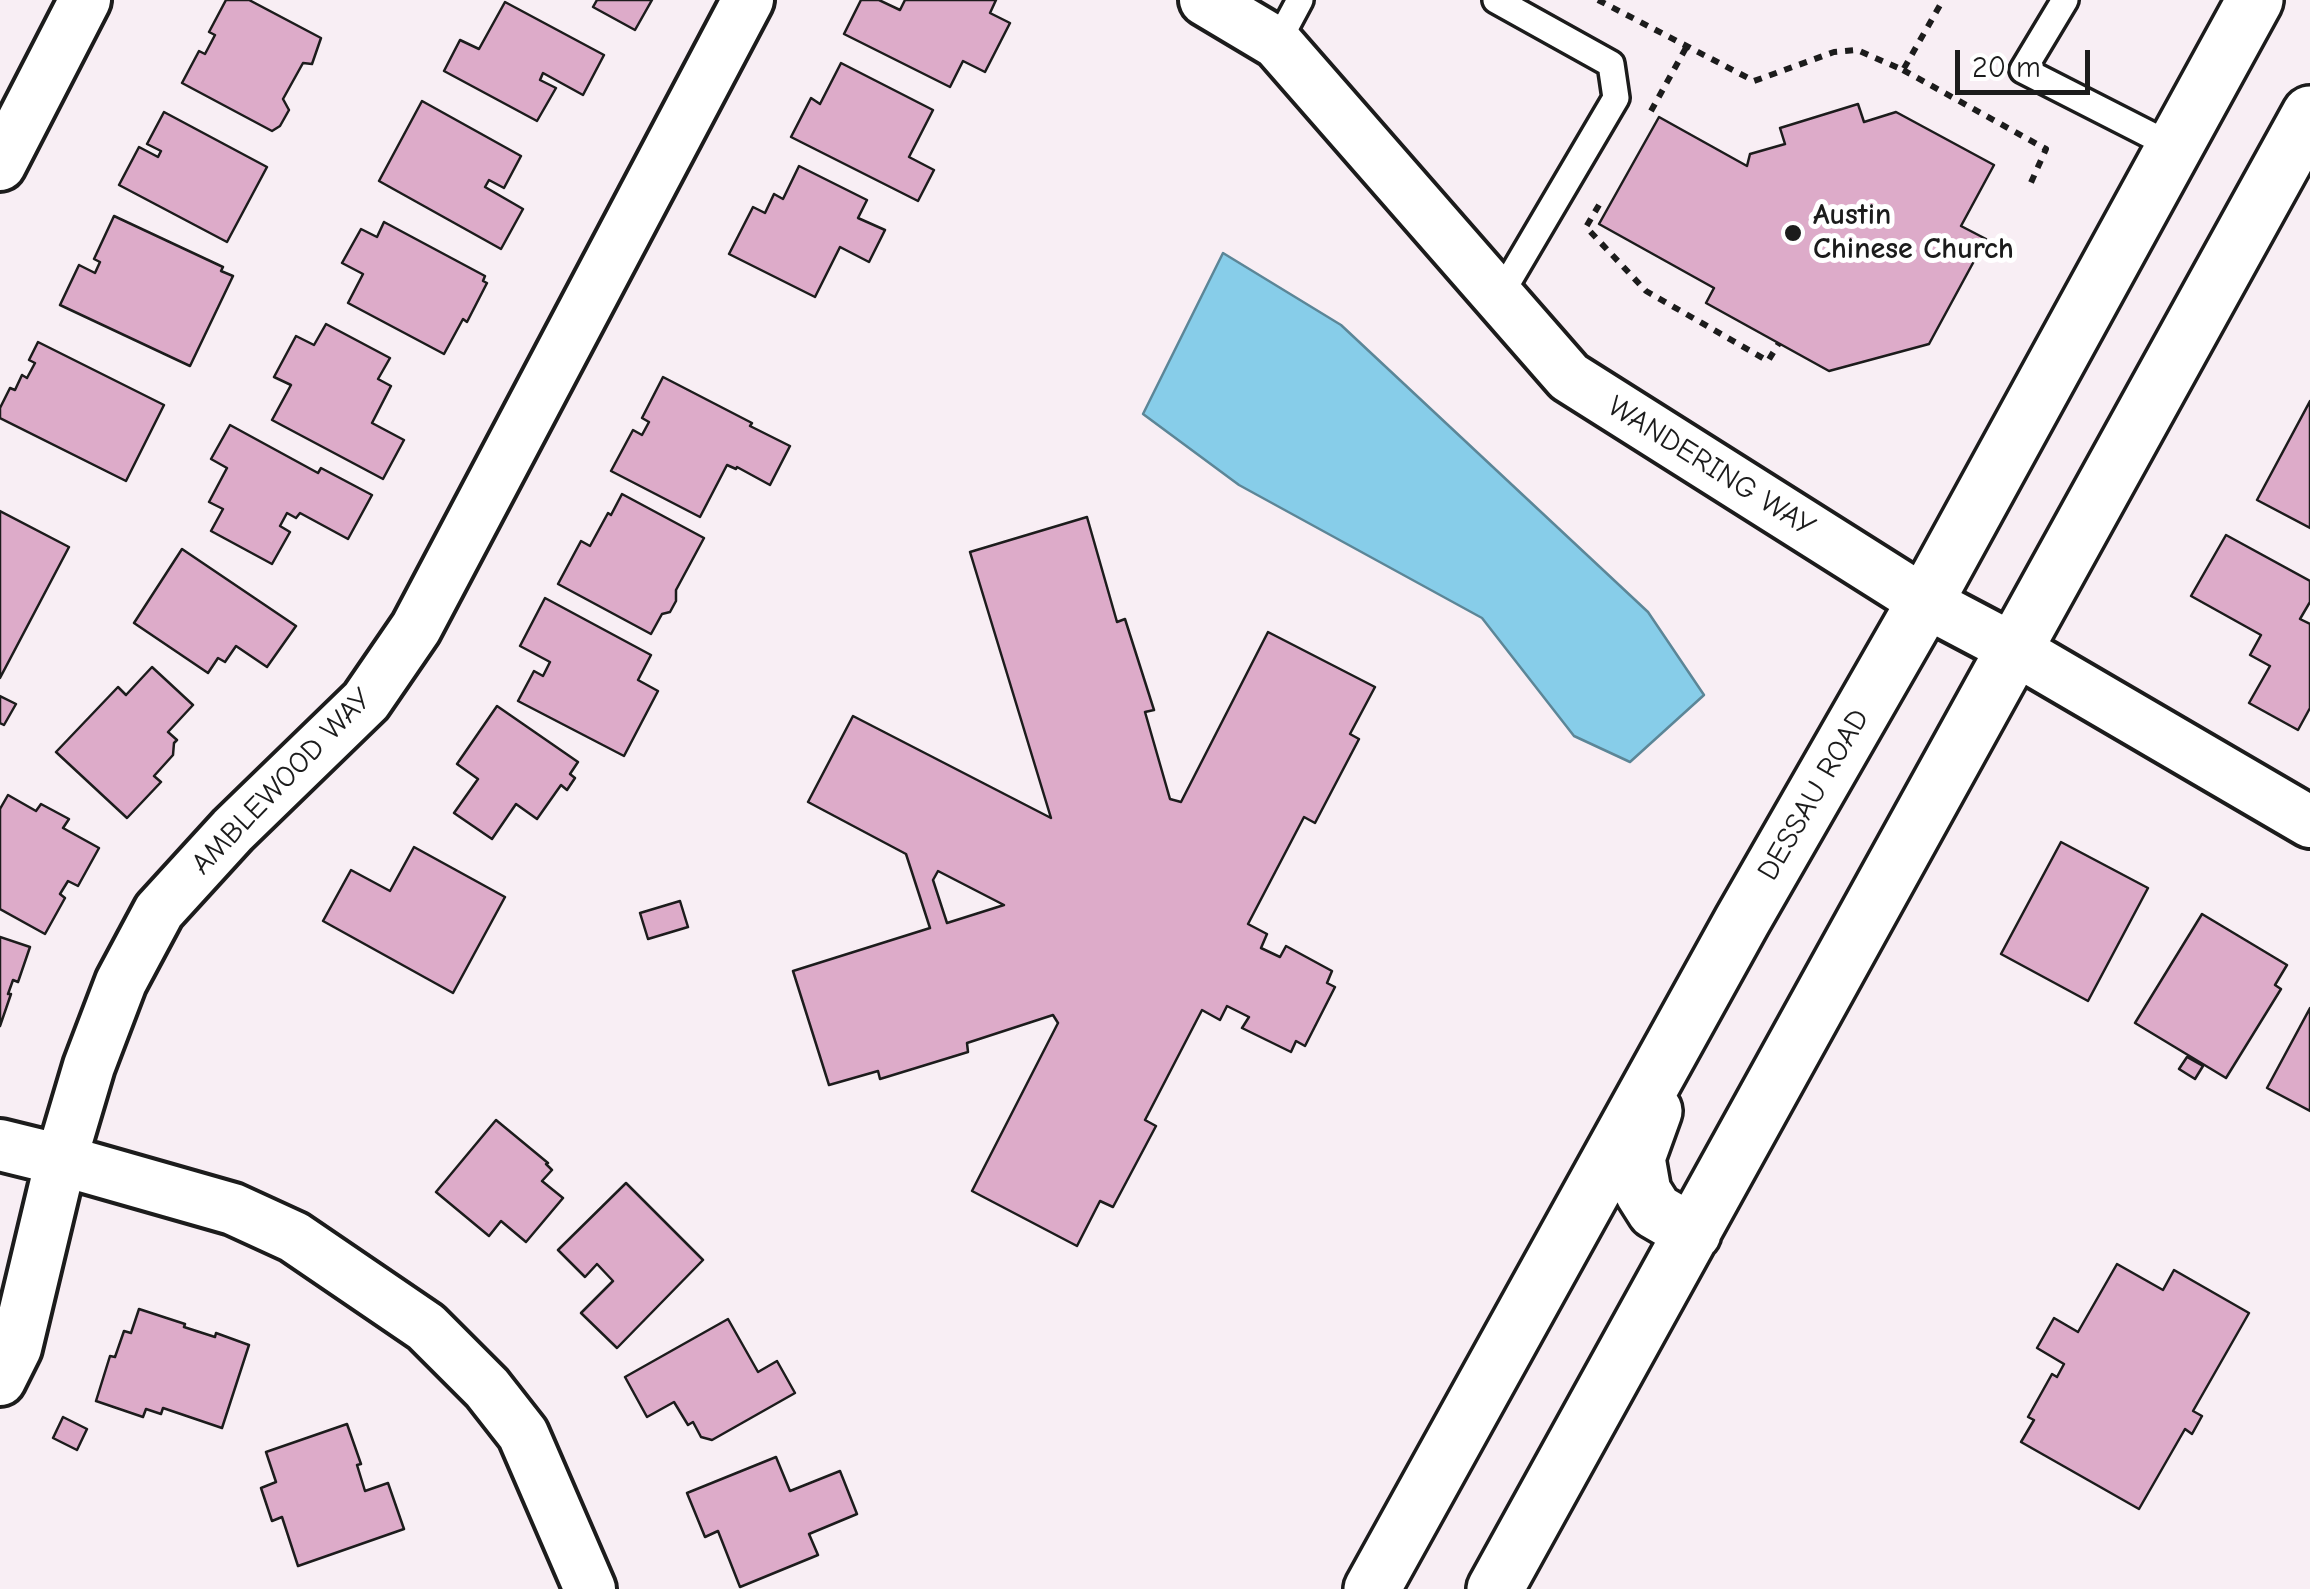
<!DOCTYPE html>
<html>
<head>
<meta charset="utf-8">
<style>
	body { margin:0 }
	#map { position:relative; width:2310px; height:1589px; overflow:hidden; background:#f8eef4; font-family:"Comic Neue",sans-serif }
	canvas { display:block }
	.scale { position:absolute; left:1955px; top:50px; width:135px; height:45px; box-sizing:border-box; border:5px solid #1c1c1c; border-top:0; padding-left:12px; font-size:30px; line-height:35px; white-space:nowrap; color:#1c1c1c; -webkit-text-stroke:8px #fff; paint-order:stroke }
</style>
</head>
<body>
<div id="map">
<canvas width="2310" height="1589"></canvas>
<div class="scale">20 m</div>
</div>
<script>
const ctx = document.querySelector('canvas').getContext('2d');
ctx.lineJoin = 'round';
function fill(path, color) { ctx.fillStyle = color; ctx.fill(path, 'evenodd'); }
function stroke(path, color, width, dash) { ctx.strokeStyle = color; ctx.lineWidth = width; ctx.lineCap = dash ? 'butt' : 'round'; ctx.setLineDash(dash || []); ctx.stroke(path); }
function label(font, color, halo, rows, align = 'center') {
  ctx.font = font + ' "Comic Neue",sans-serif'; ctx.lineWidth = 10; ctx.setLineDash([]); ctx.textBaseline = 'middle'; ctx.strokeStyle = halo; ctx.fillStyle = color; for (const [text, x, y, turn = 0] of rows) {
    ctx.save(); ctx.translate(x, y); ctx.rotate((+turn || 0) * Math.PI / 180); ctx.textAlign = isNaN(turn) ? turn : align; if (halo) ctx.strokeText(text, 0, 0); ctx.fillText(text, 0, 0); ctx.restore();
  }
}
const water = new Path2D(`
	M1223 253 1341 325 1648 612 1704 695 1630 762 1574 736 1482 618 1239 485 1143 414Z`);
const building = new Path2D(`
	M226 0H249L321 38 312 64 303 63 283 99 289 110 280 126 272 131 182 83 199 51 205 54 215 35 209 32Z
	M597 0H652L635 30 593 7Z
	M861 0H879L900 10 905 0H996L990 13 1010 23 985 72 963 61 950 87 844 34Z
	M505 2 604 55 583 95 543 73 540 80 556 88 537 121 444 71 460 40 479 49Z
	M841 63 933 110 909 157 934 170 918 201 791 137 811 98 820 104Z
	M422 101 521 156 504 188 489 180 485 187 523 209 501 249 379 181Z
	M1858 104 1864 122 1896 112 1994 165 1961 226 1986 239 1929 344 1829 371 1706 303 1714 288 1599 224 1659 117 1747 166 1750 154 1785 144 1780 128Z
	M164 112 267 167 227 242 119 185 139 147 158 157 161 151 147 144Z
	M799 166 867 200 858 218 885 230 869 262 840 247 815 297 729 254 753 207 765 213 774 194 783 199Z
	M114 216 223 267 221 271 233 276 190 366 60 305 79 265 95 273 100 262 94 259Z
	M384 222 485 276 483 281 487 283 467 322 463 319 444 354 348 303 363 274 342 263 361 229 377 237Z
	M326 324 390 358 378 379 391 386 372 423 404 440 383 479 272 420 291 385 274 377 296 336 314 345Z
	M38 342 164 405 126 481 0 418V408L10 388 15 390 22 375 27 378 35 363 29 360Z
	M663 377 752 423 750 426 790 446 770 485 737 467 736 469 727 465 700 517 611 471 633 430 642 435 649 422 642 418Z
	M2310 401V528L2257 500Z
	M230 425 318 473 321 468 372 495 348 539 300 513 296 518 287 513 280 526 290 532 272 564 211 531 223 509 209 502 227 468 211 459Z
	M622 494 704 538 676 590V601L670 612 662 614 651 634 558 584 581 541 590 546 608 513 611 515Z
	M0 511 69 547 0 678Z
	M1087 517 1117 622 1125 619 1154 710 1145 712 1170 799 1181 802 1268 632 1375 687 1350 734 1359 739 1315 823 1304 817 1248 924 1267 934 1261 948 1280 957 1286 946 1332 971 1327 983 1335 987 1305 1046 1296 1041 1291 1052 1242 1028 1249 1017 1227 1006 1220 1020 1202 1010 1145 1120 1156 1126 1113 1207 1100 1201 1077 1246 972 1191 1058 1023 1053 1015 967 1043 968 1052 880 1079 878 1071 829 1085 793 971 930 928 906 854 808 802 853 716 1051 818 970 552ZM938 871 1004 905 947 923 933 880Z
	M2226 535 2310 581V602L2300 619 2310 624V708L2298 730 2249 703 2270 666 2250 655 2261 635 2191 596Z
	M182 549 296 626 267 667 236 646 225 662 218 658 208 673 134 623Z
	M545 598 651 655 638 680 658 691 624 756 518 701 534 671 543 676 550 662 520 646Z
	M152 667 193 705 168 732 177 740 174 743 173 755 154 776 161 782 127 818 56 752 118 687 126 695Z
	M0 696 16 704 4 725 0 723Z
	M497 706 578 762 570 774 575 778 567 790 561 785 537 819 516 804 492 839 454 813 478 779 457 764Z
	M8 795 36 811 41 804 69 819 63 828 99 848 78 886 68 881 60 894 65 898 45 934 0 909V809Z
	M2061 842 2148 888 2088 1001 2001 954Z
	M414 847 505 897 453 993 323 921 351 870 390 891Z
	M680 901 688 927 648 939 640 913Z
	M2202 914 2287 965 2275 985 2281 989 2226 1078 2135 1023Z
	M0 937 30 947 18 982 13 980 8 994H11L0 1026Z
	M2310 1008V1111L2267 1088Z
	M2187 1057 2203 1066 2195 1079 2179 1069Z
	M496 1120 548 1163 546 1164 552 1170 542 1181 563 1198 526 1242 501 1221 489 1236 436 1192Z
	M626 1183 703 1260 617 1348 581 1313 613 1281 597 1264 585 1277 558 1250Z
	M2117 1264 2163 1290 2174 1270 2249 1313 2193 1411 2202 1416 2192 1434 2185 1429 2139 1509 2021 1442 2034 1420 2028 1417 2052 1374 2057 1377 2064 1364 2037 1348 2054 1318 2078 1332Z
	M139 1309 185 1324 184 1327 215 1337 216 1333 249 1345 222 1428 163 1408 161 1414 146 1409 143 1417 96 1401 110 1356 115 1357 124 1331 131 1333Z
	M728 1319 758 1372 777 1361 795 1393 712 1440 701 1437 693 1422 688 1425 674 1402 647 1417 625 1377Z
	M63 1417 87 1429 77 1450 53 1438Z
	M347 1424 361 1464 357 1465 365 1491 388 1483 404 1529 298 1566 282 1517 272 1521 261 1488 276 1482 266 1452Z
	M776 1457 790 1491 840 1471 857 1514 809 1534 818 1555 740 1587 718 1531 705 1537 687 1493Z`);
const path = new Path2D(`
	M1598 0 1754 81 1834 52 1857 50 1903 70 1943 0
	M1903 70 2046 149 2029 187
	M1651 111 1687 46
	M1599 205 1586 227 1646 291 1768 361 1779 343`);
const lane = new Path2D(`
	M1496 0 1611 64 1616 98 1499 297
	M2065 0 2023 70 2174 147
	M1277 43 1300 0`);
const street = new Path2D(`
	M1205 0 1277 43 1569 377 1925 602 2014 649 2310 822
	M0 165 85 0
	M0 1145 61 1160 233 1209 294 1237 426 1327 487 1388 523 1434 590 1589
	M0 1380 16 1348 61 1160 89 1066 121 982 159 911 233 830 366 701 416 628 748 0`);
const secondary = new Path2D(`
	M1654 1111 1637 1158 1643 1192 1655 1211 1693 1233
	M1372 1589 1742 921 1925 602 2255 0
	M1495 1589 2310 114`);
const markers = [
	[1793,233,10,"#1c1c1c"]
];
const poiNames = [
	["Austin",1813,216],
	["Chinese Church",1813,250]
];
const streetNames = [
	["WANDERING WAY",1711,467,32],
	["AMBLEWOOD WAY",282,782,-46],
	["DESSAU ROAD",1814,795,-60]
];
fill(water, '#87cde9');
stroke(water, '#5c8697', 2.5);
fill(building, '#ddabc9');
stroke(building, '#1c1c1c', 2.5);
stroke(lane, '#1c1c1c', 32);
stroke(street, '#1c1c1c', 58);
stroke(secondary, '#1c1c1c', 62);
stroke(path, '#1c1c1c', 6, [8, 8]);
stroke(lane, '#fff', 25);
stroke(street, '#fff', 50);
stroke(secondary, '#fff', 55);
for (const [x, y, r, color] of markers) { const dot = new Path2D(); dot.arc(x, y, r, 0, 2 * Math.PI); ctx.fillStyle = color; ctx.fill(dot); stroke(dot, '#fff', 4); }
label('bold 30px', '#1c1c1c', '#fff', poiNames, 'left');
label('30px', '#1c1c1c', '#fff', streetNames);
</script>
</body>
</html>
